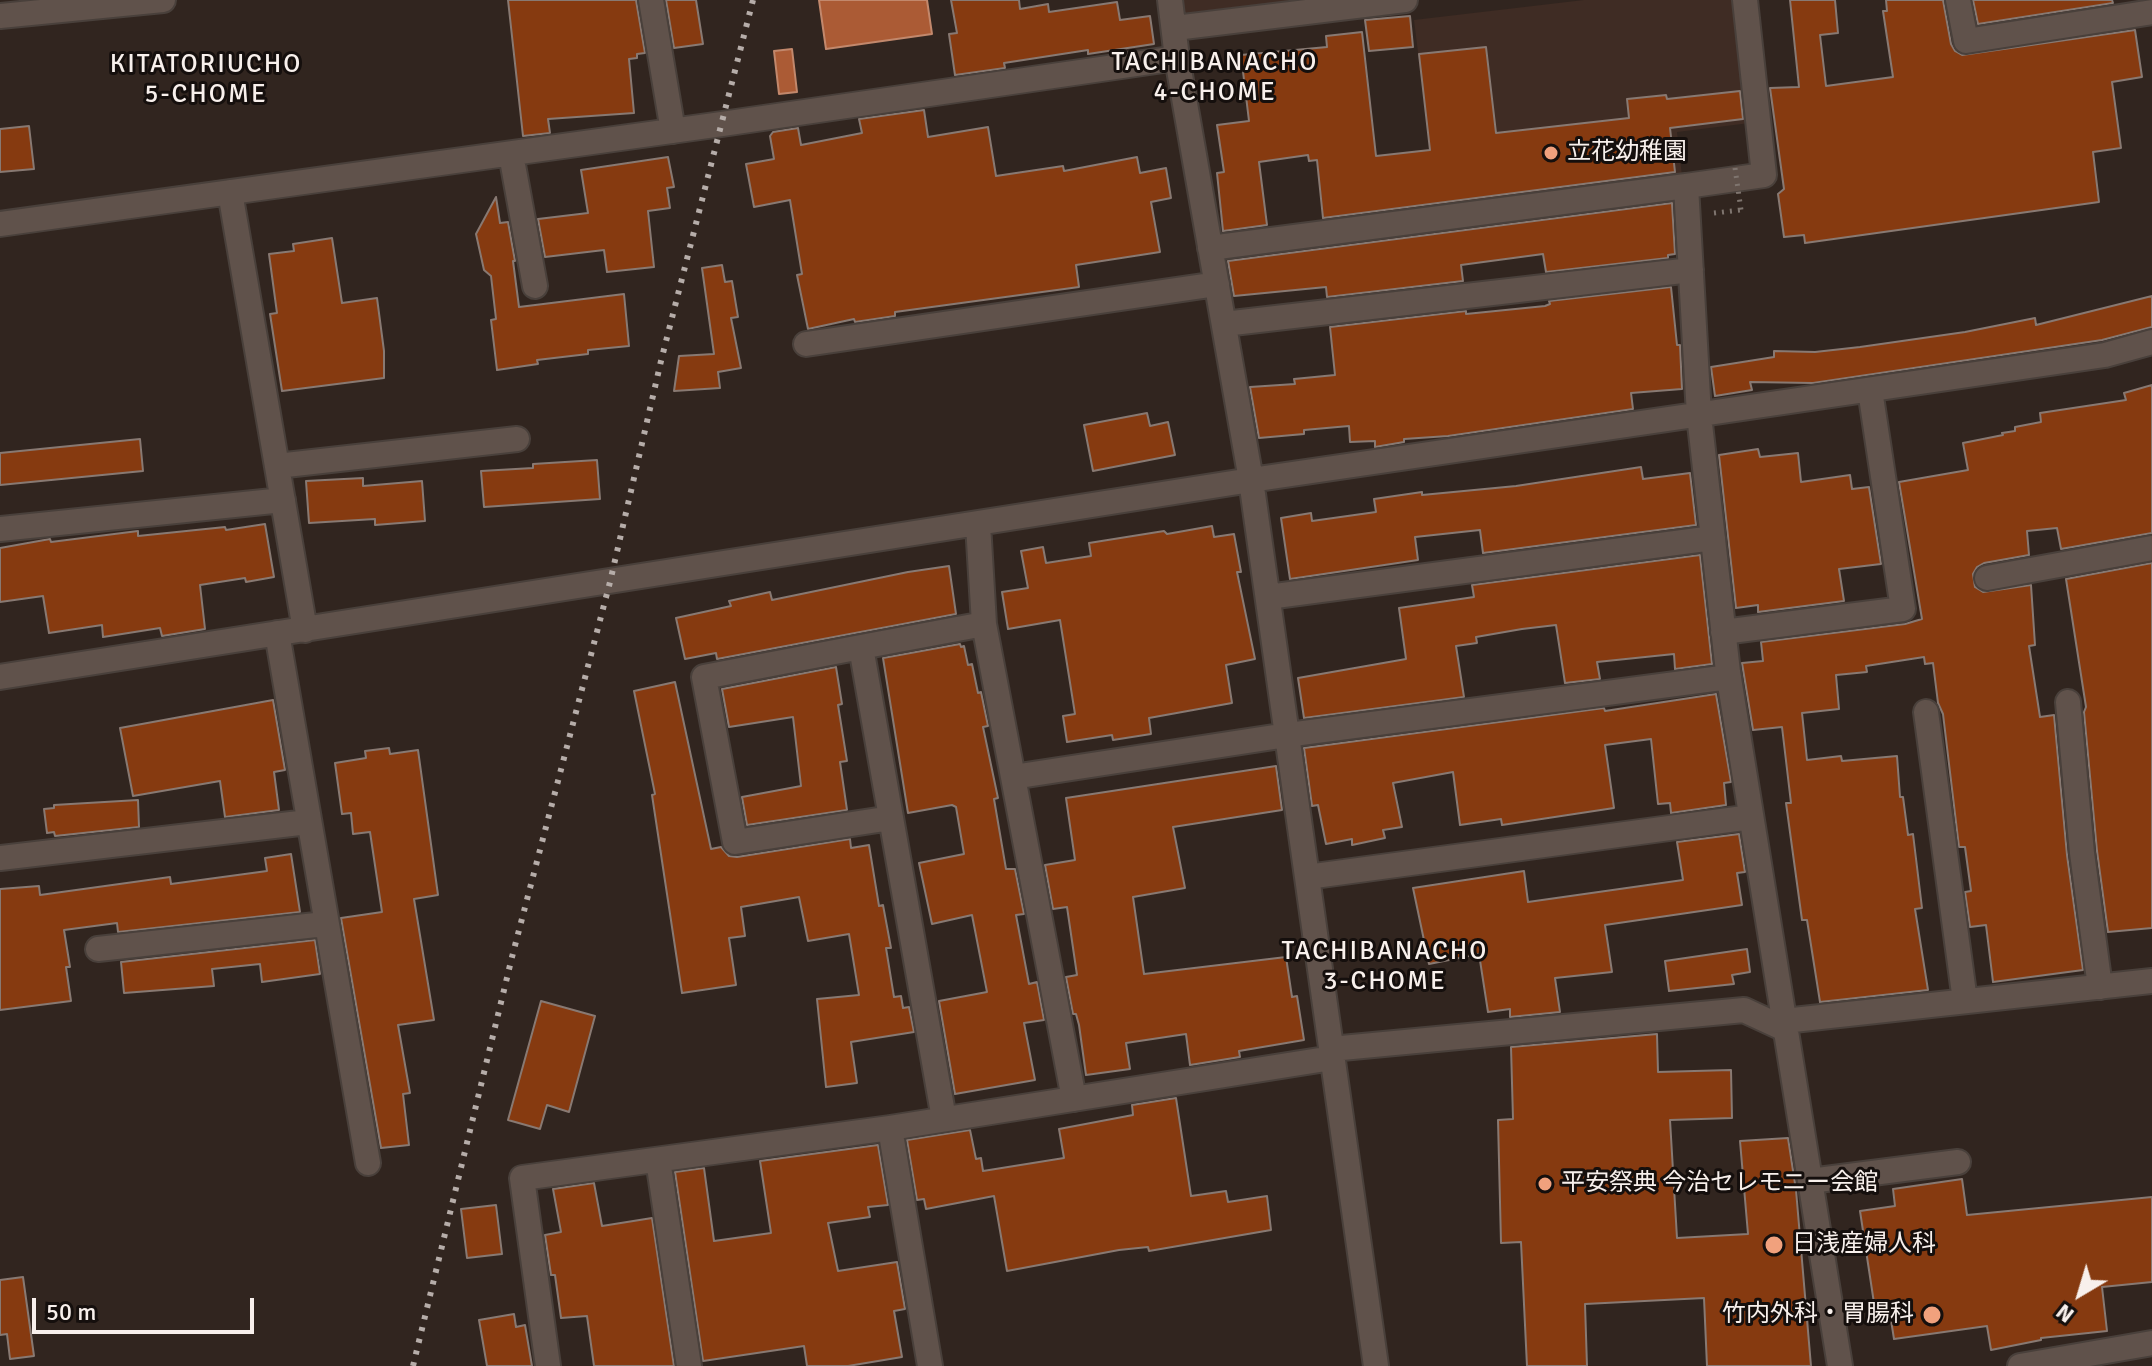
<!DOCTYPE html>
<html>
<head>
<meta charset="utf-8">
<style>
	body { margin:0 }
	#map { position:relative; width:2152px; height:1366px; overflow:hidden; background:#31251f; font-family:Signika,sans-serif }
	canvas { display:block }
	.north { position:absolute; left:2040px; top:1254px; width:80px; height:80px; -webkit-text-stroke:6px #150f0d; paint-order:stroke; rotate:218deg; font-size:22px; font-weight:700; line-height:32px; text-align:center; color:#f8f0ec }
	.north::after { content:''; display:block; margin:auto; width:28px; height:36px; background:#f8f0ec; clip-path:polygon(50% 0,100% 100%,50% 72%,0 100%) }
	.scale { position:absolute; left:32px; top:1298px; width:222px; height:36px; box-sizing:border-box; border:4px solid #f8f0ec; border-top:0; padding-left:10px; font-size:24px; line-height:28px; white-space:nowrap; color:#f8f0ec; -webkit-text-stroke:6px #150f0d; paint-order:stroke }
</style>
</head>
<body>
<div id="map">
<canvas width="2152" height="1366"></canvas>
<div class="north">N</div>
<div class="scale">50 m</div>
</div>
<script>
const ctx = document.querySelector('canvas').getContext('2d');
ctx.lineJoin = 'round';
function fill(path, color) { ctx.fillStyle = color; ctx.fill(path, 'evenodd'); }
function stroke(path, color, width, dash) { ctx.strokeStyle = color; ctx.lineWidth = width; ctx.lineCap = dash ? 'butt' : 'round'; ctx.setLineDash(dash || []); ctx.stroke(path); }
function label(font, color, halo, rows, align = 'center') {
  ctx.font = font + ' Signika,"Noto Sans JP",sans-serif'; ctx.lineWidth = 6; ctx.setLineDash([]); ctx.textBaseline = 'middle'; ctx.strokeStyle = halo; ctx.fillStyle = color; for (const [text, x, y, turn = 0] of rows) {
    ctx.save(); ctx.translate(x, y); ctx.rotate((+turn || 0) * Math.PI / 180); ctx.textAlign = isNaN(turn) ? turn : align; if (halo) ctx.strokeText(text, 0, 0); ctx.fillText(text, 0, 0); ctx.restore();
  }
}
const built = new Path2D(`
	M1183 0H1298L1185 13Z
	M1584 0H1735L1750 123 1677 132 1682 176 1437 206 1414 20Z`);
const water = new Path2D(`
	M819 0H927L932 34 826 49Z
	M792 49 797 92 779 94 774 51Z`);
const building = new Path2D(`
	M508 0H636L645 53 637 54V58L629 59 634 113 548 119 550 133 523 136Z
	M666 0H696L703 44 674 48Z
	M951 0H1019L1020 9 1048 4 1049 12 1117 2 1120 20 1150 16 1154 44 1088 54V50L1004 63 1005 68 955 75 949 34 957 33Z
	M1790 0H1835L1838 33 1820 35 1826 86 1893 77 1883 11H1887L1886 0H1943L1951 44 1955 51 1962 55 2135 30 2142 77 2112 82 2121 148 2093 152 2099 202 1805 243 1804 235 1784 237 1778 194 1784 189 1770 88 1799 87Z
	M1973 0H2112L2113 3 1978 24Z
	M1410 16 1413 47 1369 51 1365 20Z
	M1362 32 1376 156 1430 150 1419 54 1486 47 1496 133 1629 118 1627 99 1666 95 1667 99 1740 91 1743 119 1670 128 1675 172 1323 218 1317 160 1309 161 1308 155 1259 162 1267 225 1223 231 1217 173 1224 172 1217 125 1249 121 1241 55 1327 47 1326 36Z
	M924 110 928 137 988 127 996 176 1063 166 1064 171 1137 157 1140 173 1166 168 1171 198 1151 202 1160 252 1076 265 1079 287 895 312V316L855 322 854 319 808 329 797 275 802 274 790 200 754 207 746 164 774 159 770 136 773 132 798 128 801 145 862 133 859 119Z
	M29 126 34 169 0 172V129Z
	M668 157 674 187 667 188 670 208 648 211 654 267 607 272 604 250 545 257 538 219 588 213 581 170Z
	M496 197 500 223 508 222 515 261H513L519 307 624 294 629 346 588 350V354L537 360 538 364 497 370 491 320 496 319 491 276 484 270 476 234Z
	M1672 203 1675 254 1668 255V258L1546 272 1543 254 1461 265 1463 281 1327 297 1326 287 1234 296 1228 261Z
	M332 238 342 303 377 298 384 351V378L282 391 270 314 277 313 269 254 294 251 293 244Z
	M722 265 725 282 732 281 738 317 731 318 741 368 718 372 720 388 674 391 679 356 714 354 702 268Z
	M1671 287 1677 345H1680L1682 389 1631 393 1633 409 1448 436 1404 439V442L1375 447V441L1350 442 1349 426 1304 430V434L1259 438 1250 387 1295 384 1294 379 1335 375 1330 327 1466 311V314L1545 306 1550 304 1549 301Z
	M2152 296V327L2102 340 1813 383 1750 382 1752 390 1715 396 1711 367 1774 357V351L1815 352 1860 347 1965 332 2035 318 2036 325Z
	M2152 385V533L2061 549 2057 528 2027 531 2029 555 1984 563 1977 567 1973 574 1975 587 1983 592 2031 585 2035 645 2029 646 2040 717 2054 715 2067 855 2083 970 1993 982 1986 925 1970 927 1965 892 1971 891 1965 847H1959L1943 714 1938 703 1933 663 1925 664 1924 657 1866 666 1867 672 1836 675 1839 709 1802 713 1807 760 1841 756 1842 761 1897 756 1900 797H1903L1908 835 1913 834 1922 908 1915 909 1928 990 1820 1002 1807 920H1802L1786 803H1791L1782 727 1753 730 1742 663 1763 661 1761 642 1905 624 1922 619 1899 482 1968 470 1963 443 2003 435 2002 433 2015 431V427L2041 422 2040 413 2126 400 2124 393Z
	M1147 413 1150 426 1168 422 1175 455 1093 471 1084 425Z
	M140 439 143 471 0 485V453Z
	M1758 449 1760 457 1798 453 1801 482 1850 475 1852 489 1869 487 1881 564 1839 569 1844 601 1758 612V605L1736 608 1719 455Z
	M597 460 600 499 484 507 481 471 533 468V464Z
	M1641 467 1643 479 1690 473 1696 525 1483 553 1480 530 1415 537 1418 560 1290 579 1281 518 1311 513 1312 521 1376 512 1374 499 1422 492V495L1516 486Z
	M363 478V486L422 481 425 521 375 525V519L309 523 306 481Z
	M265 524 274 577 246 582 245 578 200 585 205 629 162 636 160 628 103 637 102 625 49 633 43 596 0 602V548L50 539 51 542 138 531V536L225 527 226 530Z
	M1212 526 1214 537 1234 534 1241 572H1237L1255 659 1226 665 1232 703 1149 718 1151 734 1113 740 1112 735 1067 742 1063 716 1075 714 1060 620 1008 629 1002 592 1028 588 1021 551 1043 547 1046 563 1091 556 1089 543 1164 531 1167 534Z
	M1700 555 1712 664 1675 669 1674 654 1597 662 1600 679 1565 683 1556 625 1522 629 1476 637 1477 643 1456 646 1464 697 1304 718 1298 678 1406 659 1399 608 1474 597 1472 585Z
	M2152 563V928L2108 932 2097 851 2084 712 2086 707 2066 579Z
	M949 566 956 614 717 659 716 653 685 659 676 618 731 606 729 601 770 592 772 600 908 572Z
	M960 644 961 647 964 646 968 665 972 664 978 693 981 692 988 726 983 727 998 798 994 799 1006 869H1015L1024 914 1016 915 1029 984 1037 982 1044 1020 1024 1023 1035 1080 955 1094 939 1001 987 992 972 915 932 924 919 863 964 854 956 807 952 805 908 813 883 658Z
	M836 667 842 704 838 705 847 761 840 762 847 810 747 825 742 797 801 786 793 717 729 727 722 689Z
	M675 682 711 849 721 847 729 856 737 857 850 839 851 848 869 845 879 906 883 905 891 948H886L894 997 901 996 903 1008 909 1007 914 1032 851 1042 857 1083 826 1087 817 999 859 995 849 934 808 941 799 897 741 907 745 936 729 938 736 985 682 993 652 795 655 794 634 691Z
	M1716 694 1731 782 1724 783 1726 805 1671 813 1670 803 1658 804 1651 739 1605 745 1614 808 1502 825 1501 819 1460 825 1453 772 1393 783 1402 827 1383 830 1385 838 1352 845V839L1326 844 1318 805 1312 806 1304 748 1604 708 1605 711Z
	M273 700 285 770 274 772 279 810 225 817 220 781 133 796 120 728Z
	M389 748 390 754 418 750 438 895 414 899 434 1020 398 1025 410 1093 403 1094 409 1145 381 1148 341 918 382 912 370 832 353 834 351 813 342 814 335 763 366 758 365 751Z
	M1276 766 1282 810 1173 827 1185 888 1133 897 1144 974 1286 957 1292 997 1297 996 1304 1040 1239 1051 1240 1057 1190 1065 1186 1034 1126 1043 1130 1069 1086 1075 1079 1025 1076 1014H1073L1066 977 1077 975 1067 907 1053 909 1045 865 1075 860 1066 798Z
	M138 800 139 827 55 836 54 832 47 833 44 809 54 808V805Z
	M1739 834 1745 872 1737 873 1742 905 1605 925 1612 972 1555 978 1560 1012 1510 1017V1009L1488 1012 1479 954 1429 964 1413 888 1524 871 1528 902 1683 880 1677 842Z
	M291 854 300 912 118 932 117 923 64 930 70 967H66L71 1001 0 1010V889L39 886 40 895 170 877 171 884 267 871 265 858Z
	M315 940 320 974 262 982 260 964 212 969 214 986 124 993 121 962Z
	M1747 949 1750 972 1732 975 1734 984 1669 991 1665 961Z
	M541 1001 595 1016 569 1112 547 1105 540 1129 508 1120Z
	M1657 1034 1658 1072 1731 1070 1732 1118 1670 1120 1677 1238 1748 1234 1740 1141 1788 1138 1796 1190 1811 1366H1707L1704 1298 1585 1304 1587 1366H1527L1521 1242 1501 1243 1498 1120 1513 1119 1511 1047Z
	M1176 1098 1191 1196 1226 1191 1228 1202 1267 1196 1271 1230 1149 1251 1148 1247 1119 1250 1007 1271 994 1196 926 1209 924 1199 917 1200 907 1140 970 1130 976 1159 981 1158 983 1171 1064 1158 1059 1129 1133 1115 1132 1105Z
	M878 1145 888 1205 868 1207 870 1217 828 1223 838 1271 897 1262 905 1309 894 1311 902 1357 848 1366H807L804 1346 703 1361 675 1172 704 1168 714 1241 771 1233 760 1161Z
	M1962 1179 1967 1215 2152 1197V1282L2102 1287 2107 1331 2041 1338V1340L1991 1350 1987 1326 1894 1339 1888 1301 1874 1303 1860 1211 1895 1206 1893 1189Z
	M594 1183 602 1226 652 1218 674 1366H594L587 1316 561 1318 555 1275H551L545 1235 561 1232 553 1189Z
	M496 1205 502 1254 467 1258 461 1209Z
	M23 1277 34 1356 10 1359 7 1334 0 1335V1280Z
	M514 1314 516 1327 525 1325 532 1366H487L479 1320Z`);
const path = new Path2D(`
	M1714 213 1741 210`);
const minor = new Path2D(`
	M651 0 673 131
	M1170 0 1177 58 1251 480 1376 1366
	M1745 0 1764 175 1686 186 1699 415 1728 672 1840 1366
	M1958 0 1966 41 2152 12
	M0 16 163 0
	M1175 28 1405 0
	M511 154 535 286
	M230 192 305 630
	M0 224 722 124 1177 58
	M1210 248 1686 186
	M1224 324 1691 270
	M806 344 1217 284
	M277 466 517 439
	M978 524 984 624
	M0 529 283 500
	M1987 578 2152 548
	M1268 597 1713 538
	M1723 632 1903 609 1870 390
	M277 633 368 1163
	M861 647 704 677 735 842 891 818
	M0 677 1251 480 2105 355 2152 342
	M2068 702 2082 853 2100 987
	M1926 712 1965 1001
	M1013 777 1287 735 1729 677
	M0 858 308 822
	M1307 877 1751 817
	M98 949 325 924
	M1784 1021 2152 981
	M1331 1049 1744 1010 1785 1029
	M944 1119 861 647 984 624 1074 1099
	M890 1128 930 1366
	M658 1160 689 1366
	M1810 1181 1958 1162
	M548 1366 522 1178 890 1128 1332 1058
	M2020 1366 2152 1343`);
const rail = new Path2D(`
	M413 1366 512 957 610 582 661 361 753 0`);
const pathBridge = new Path2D(`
	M1735 168 1741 210`);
const markers = [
	[1551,153,8,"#f1a17d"],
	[1545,1184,8,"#f1a17d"],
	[1774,1245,10,"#f1a17d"],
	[1932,1315,10,"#f1a17d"]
];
const poiNames = [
	["立花幼稚園",1567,153],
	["平安祭典 今治セレモニー会館",1561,1184],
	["日浅産婦人科",1792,1245],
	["竹内外科・胃腸科",1914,1315,"right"]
];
const neighbourhoodNames = [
	["TACHIBANACHO",1215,63],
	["4-CHOME",1215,93],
	["KITATORIUCHO",206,65],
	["5-CHOME",206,95],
	["TACHIBANACHO",1385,952],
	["3-CHOME",1385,982]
];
fill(built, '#3f2c24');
fill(water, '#ab5b35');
stroke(water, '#c2886c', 2);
fill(building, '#863a10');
stroke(building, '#887972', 2);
stroke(minor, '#49403b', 28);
stroke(path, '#7f756f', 5, [2, 6]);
stroke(minor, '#60524b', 24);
stroke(rail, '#b6ada9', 6, [4, 8]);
stroke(pathBridge, '#7f756f', 5, [2, 6]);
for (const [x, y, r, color] of markers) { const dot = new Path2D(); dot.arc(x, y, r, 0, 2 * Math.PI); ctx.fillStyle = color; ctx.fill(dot); stroke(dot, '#150f0d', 3); }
label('24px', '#f8f0ec', '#150f0d', poiNames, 'left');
ctx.letterSpacing = '2px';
label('26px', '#f8f0ec', '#150f0d', neighbourhoodNames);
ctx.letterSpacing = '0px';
</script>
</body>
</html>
